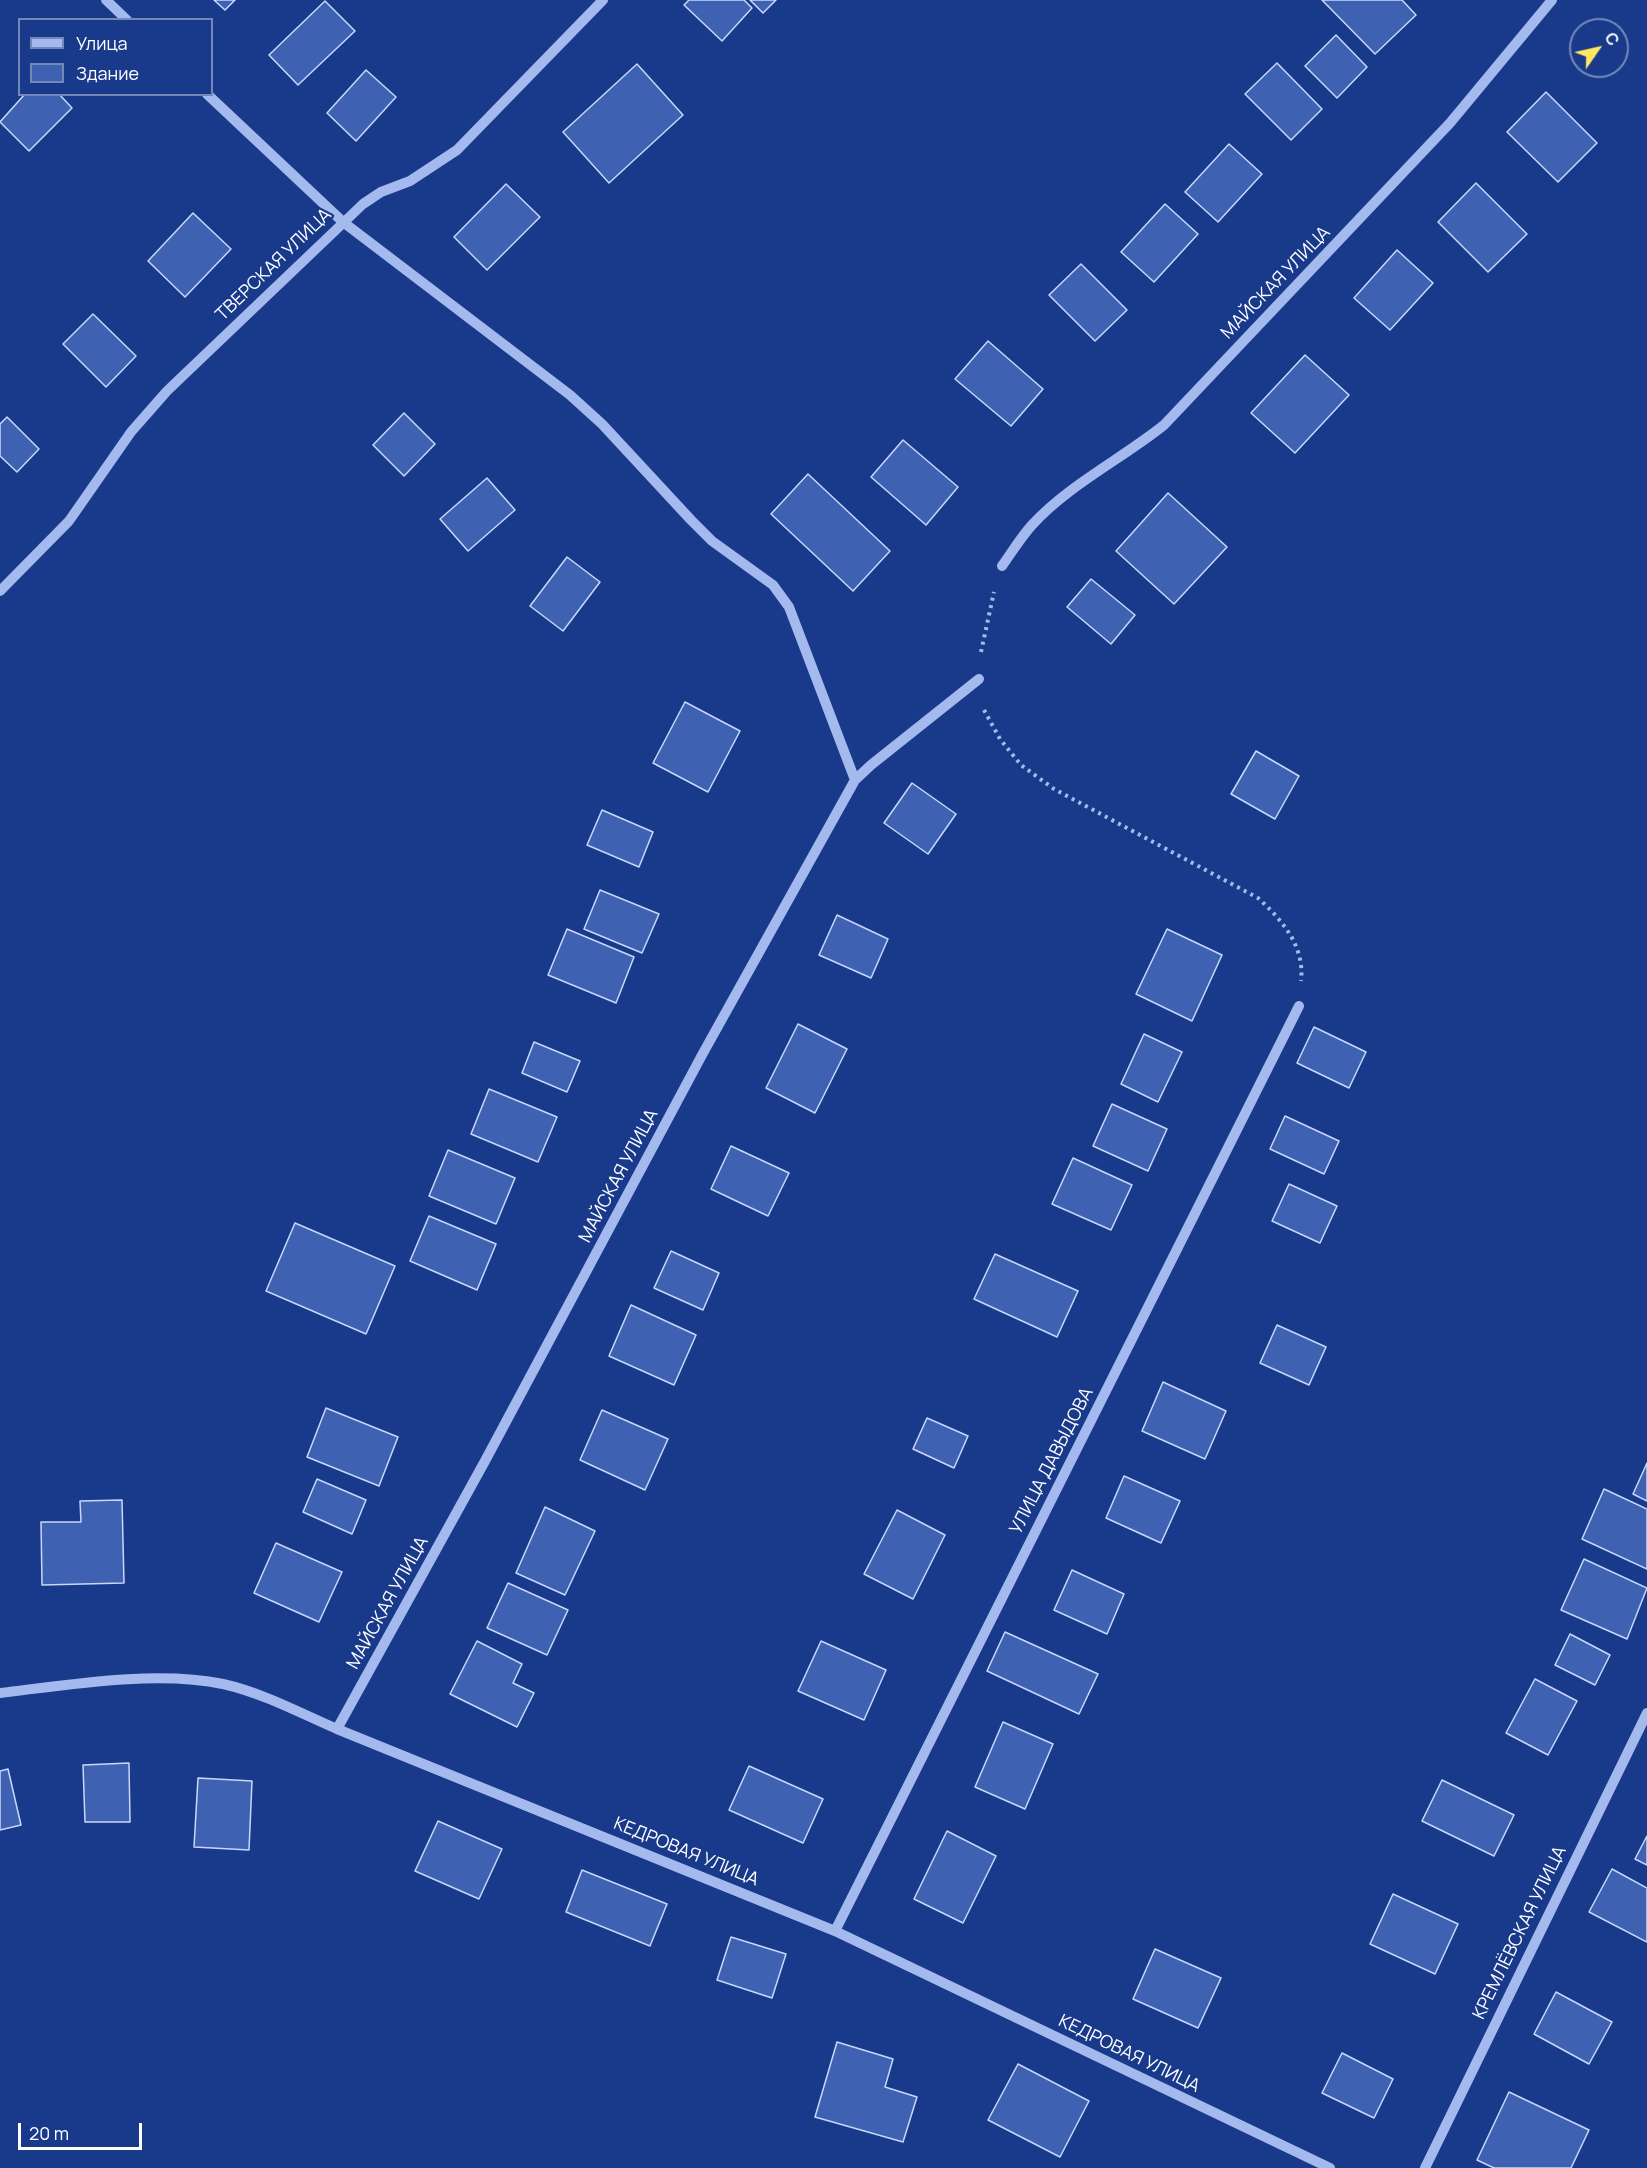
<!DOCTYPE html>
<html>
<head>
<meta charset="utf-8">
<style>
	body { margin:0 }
	#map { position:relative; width:1647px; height:2168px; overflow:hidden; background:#193a8b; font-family:Manrope,sans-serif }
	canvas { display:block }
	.legend { position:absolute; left:18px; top:18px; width:195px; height:78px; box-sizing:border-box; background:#193a8b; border:2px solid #7589b9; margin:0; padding:8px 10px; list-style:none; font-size:18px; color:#fff }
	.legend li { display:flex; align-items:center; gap:12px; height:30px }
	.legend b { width:30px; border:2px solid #7589b9 }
	.north { position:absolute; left:1569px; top:18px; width:60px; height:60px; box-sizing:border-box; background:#193a8b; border:2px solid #7589b9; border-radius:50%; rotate:56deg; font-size:16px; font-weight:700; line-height:24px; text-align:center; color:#fff }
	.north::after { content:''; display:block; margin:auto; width:21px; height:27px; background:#ffe860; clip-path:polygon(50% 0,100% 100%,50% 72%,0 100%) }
	.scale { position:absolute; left:18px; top:2123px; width:124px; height:27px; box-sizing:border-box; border:3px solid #fff; border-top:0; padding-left:8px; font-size:18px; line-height:21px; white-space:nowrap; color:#fff; -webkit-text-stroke:4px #193a8b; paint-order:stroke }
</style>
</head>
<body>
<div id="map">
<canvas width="1647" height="2168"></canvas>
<ul class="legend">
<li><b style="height:8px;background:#a4baee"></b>Улица</li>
<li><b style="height:16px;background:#3e61b2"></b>Здание</li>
</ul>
<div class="north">С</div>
<div class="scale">20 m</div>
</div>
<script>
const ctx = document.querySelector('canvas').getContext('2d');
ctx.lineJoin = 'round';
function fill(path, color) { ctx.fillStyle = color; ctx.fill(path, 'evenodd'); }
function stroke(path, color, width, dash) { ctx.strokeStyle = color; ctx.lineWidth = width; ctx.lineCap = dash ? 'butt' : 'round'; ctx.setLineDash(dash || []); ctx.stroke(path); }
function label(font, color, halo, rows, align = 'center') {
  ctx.font = font + ' Manrope,sans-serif'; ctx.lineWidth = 4.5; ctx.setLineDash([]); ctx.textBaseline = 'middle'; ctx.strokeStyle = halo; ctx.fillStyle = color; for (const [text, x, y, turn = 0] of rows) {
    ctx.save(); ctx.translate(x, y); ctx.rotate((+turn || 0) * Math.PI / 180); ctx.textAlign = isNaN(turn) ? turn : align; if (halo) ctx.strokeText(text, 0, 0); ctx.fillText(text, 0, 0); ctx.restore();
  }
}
const building = new Path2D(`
	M214 0H235L225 10Z
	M689 0H744L752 8 722 41 684 5Z
	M750 0H776L763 13Z
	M1322 0H1402L1416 15 1375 54Z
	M325 1 355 31 298 85 269 55Z
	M1336 35 1367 67 1337 98 1305 66Z
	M1277 63 1322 109 1291 140 1245 94Z
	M637 64 683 115 609 183 563 132Z
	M366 70 396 97 356 141 327 113Z
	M1546 92 1597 143 1558 182 1507 132Z
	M25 94H59L72 108 29 151 0 122Z
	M1229 144 1262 174 1218 222 1185 192Z
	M1476 183 1527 234 1488 272 1438 222Z
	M506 184 540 217 487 270 454 237Z
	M1165 204 1198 234 1154 282 1121 252Z
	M193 213 231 249 185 297 148 261Z
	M1397 250 1433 283 1390 330 1354 298Z
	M1081 264 1127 310 1095 341 1049 295Z
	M93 314 136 356 106 387 63 344Z
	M988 341 1043 389 1011 426 955 379Z
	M1305 355 1349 395 1295 453 1251 413Z
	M404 413 435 444 404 476 373 445Z
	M7 417 39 449 17 472 0 456V424Z
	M903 440 958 487 926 525 871 477Z
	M808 474 890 551 853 591 771 514Z
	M487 478 515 510 468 551 440 519Z
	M1168 493 1227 547 1174 604 1116 551Z
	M567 557 600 582 563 631 530 606Z
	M1091 579 1135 615 1111 644 1067 607Z
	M685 702 740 731 708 792 653 763Z
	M1256 751 1299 776 1275 819 1231 794Z
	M912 783 956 814 928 854 884 823Z
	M602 810 653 832 639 867 587 845Z
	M600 890 659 914 642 953 584 929Z
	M837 915 888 939 871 978 819 955Z
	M567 929 634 957 616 1003 548 975Z
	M1167 929 1222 955 1192 1021 1136 994Z
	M798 1024 847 1049 815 1113 766 1088Z
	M1314 1027 1366 1052 1349 1088 1297 1063Z
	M1144 1034 1182 1052 1158 1102 1121 1084Z
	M534 1042 580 1061 567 1092 522 1073Z
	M489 1089 557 1117 538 1162 471 1134Z
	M1112 1104 1167 1129 1148 1171 1093 1146Z
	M1285 1116 1339 1141 1324 1174 1270 1149Z
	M731 1146 789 1173 768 1216 711 1189Z
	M448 1150 515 1178 496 1224 429 1196Z
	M1073 1158 1132 1185 1111 1230 1052 1204Z
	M1289 1184 1337 1206 1320 1243 1272 1221Z
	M429 1216 496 1244 477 1290 410 1261Z
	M295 1223 395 1266 366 1334 266 1291Z
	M671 1251 719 1273 703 1310 654 1288Z
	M995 1254 1078 1291 1057 1337 974 1299Z
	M631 1305 696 1335 674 1385 609 1356Z
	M1277 1325 1326 1347 1309 1385 1260 1363Z
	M1163 1382 1226 1411 1205 1459 1142 1431Z
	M326 1408 398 1437 379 1486 307 1457Z
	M602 1410 668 1439 645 1490 580 1460Z
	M927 1418 968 1436 954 1468 913 1449Z
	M1647 1463V1501L1633 1494Z
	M1124 1476 1180 1501 1161 1543 1106 1518Z
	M317 1479 366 1500 352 1534 303 1512Z
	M1604 1489 1647 1509V1569L1582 1539Z
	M122 1500 124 1583 42 1585 41 1522H81L80 1501Z
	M545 1507 595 1531 565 1595 516 1573Z
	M897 1510 945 1535 913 1599 864 1574Z
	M276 1543 342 1572 319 1622 254 1593Z
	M1584 1559 1647 1588 1627 1639 1561 1610Z
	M1072 1570 1124 1594 1107 1634 1054 1610Z
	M508 1583 568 1610 547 1655 487 1628Z
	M1005 1632 1098 1674 1079 1714 987 1671Z
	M1570 1634 1610 1655 1595 1685 1555 1665Z
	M477 1641 522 1664 513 1683 534 1693 517 1727 450 1694Z
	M821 1641 886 1670 864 1720 798 1691Z
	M1535 1679 1577 1701 1548 1755 1506 1733Z
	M1003 1722 1053 1744 1025 1809 975 1787Z
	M129 1763 130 1822H85L83 1765Z
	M749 1766 823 1799 803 1843 729 1810Z
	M8 1769 21 1825 0 1830V1771Z
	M198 1778 252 1781 249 1850 194 1847Z
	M1442 1780 1514 1815 1494 1856 1422 1821Z
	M438 1821 502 1849 479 1899 415 1871Z
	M947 1831 996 1856 963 1923 914 1899Z
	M1647 1836V1865L1635 1859Z
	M1612 1869 1647 1888V1942L1589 1912Z
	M582 1870 667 1904 650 1946 566 1912Z
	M1393 1894 1458 1924 1435 1974 1370 1944Z
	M731 1937 786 1954 772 1998 717 1980Z
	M1155 1949 1221 1978 1198 2028 1133 1999Z
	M1556 1992 1612 2022 1589 2064 1534 2034Z
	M837 2042 893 2059 885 2087 917 2097 903 2142 815 2117Z
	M1342 2053 1393 2079 1374 2118 1322 2093Z
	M1018 2064 1089 2101 1060 2157 988 2120Z
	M1509 2092 1589 2130 1571 2168H1494L1477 2160Z`);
const path = new Path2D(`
	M981 652 994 592
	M984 710 1000 739 1021 765 1054 789 1258 898C1282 920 1305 946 1301 981`);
const minor = new Path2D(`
	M106 0 127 20
	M207 94 343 222 570 395 602 424 691 520 712 541 773 585 789 607 855 780
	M1002 566C1012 552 1021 537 1032 525 1067 486 1123 458 1164 425L1450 123 1552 0
	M0 591 69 521 131 432 167 391 363 204 381 192 410 181 457 150 603 0
	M0 1693C67 1685 156 1670 223 1684 263 1693 300 1713 337 1729L835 1931 1330 2168
	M337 1729 485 1461 702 1055 855 780 871 765 979 679
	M835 1931 1299 1006
	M1425 2168 1647 1713`);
const streetNames = [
	["ТВЕРСКАЯ УЛИЦА",274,265,-44],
	["МАЙСКАЯ УЛИЦА",1276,283,-46],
	["МАЙСКАЯ УЛИЦА",619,1176,-62],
	["УЛИЦА ДАВЫДОВА",1052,1461,-63],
	["МАЙСКАЯ УЛИЦА",388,1603,-61],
	["КЕДРОВАЯ УЛИЦА",686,1852,22],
	["КРЕМЛЁВСКАЯ УЛИЦА",1520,1933,-64],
	["КЕДРОВАЯ УЛИЦА",1129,2054,26]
];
fill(building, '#3e61b2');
stroke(building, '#c9d8fa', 1.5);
stroke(path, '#a4baee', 4, [3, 4.5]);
stroke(minor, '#a4baee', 10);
label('18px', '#fff', '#193a8b', streetNames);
</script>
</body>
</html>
